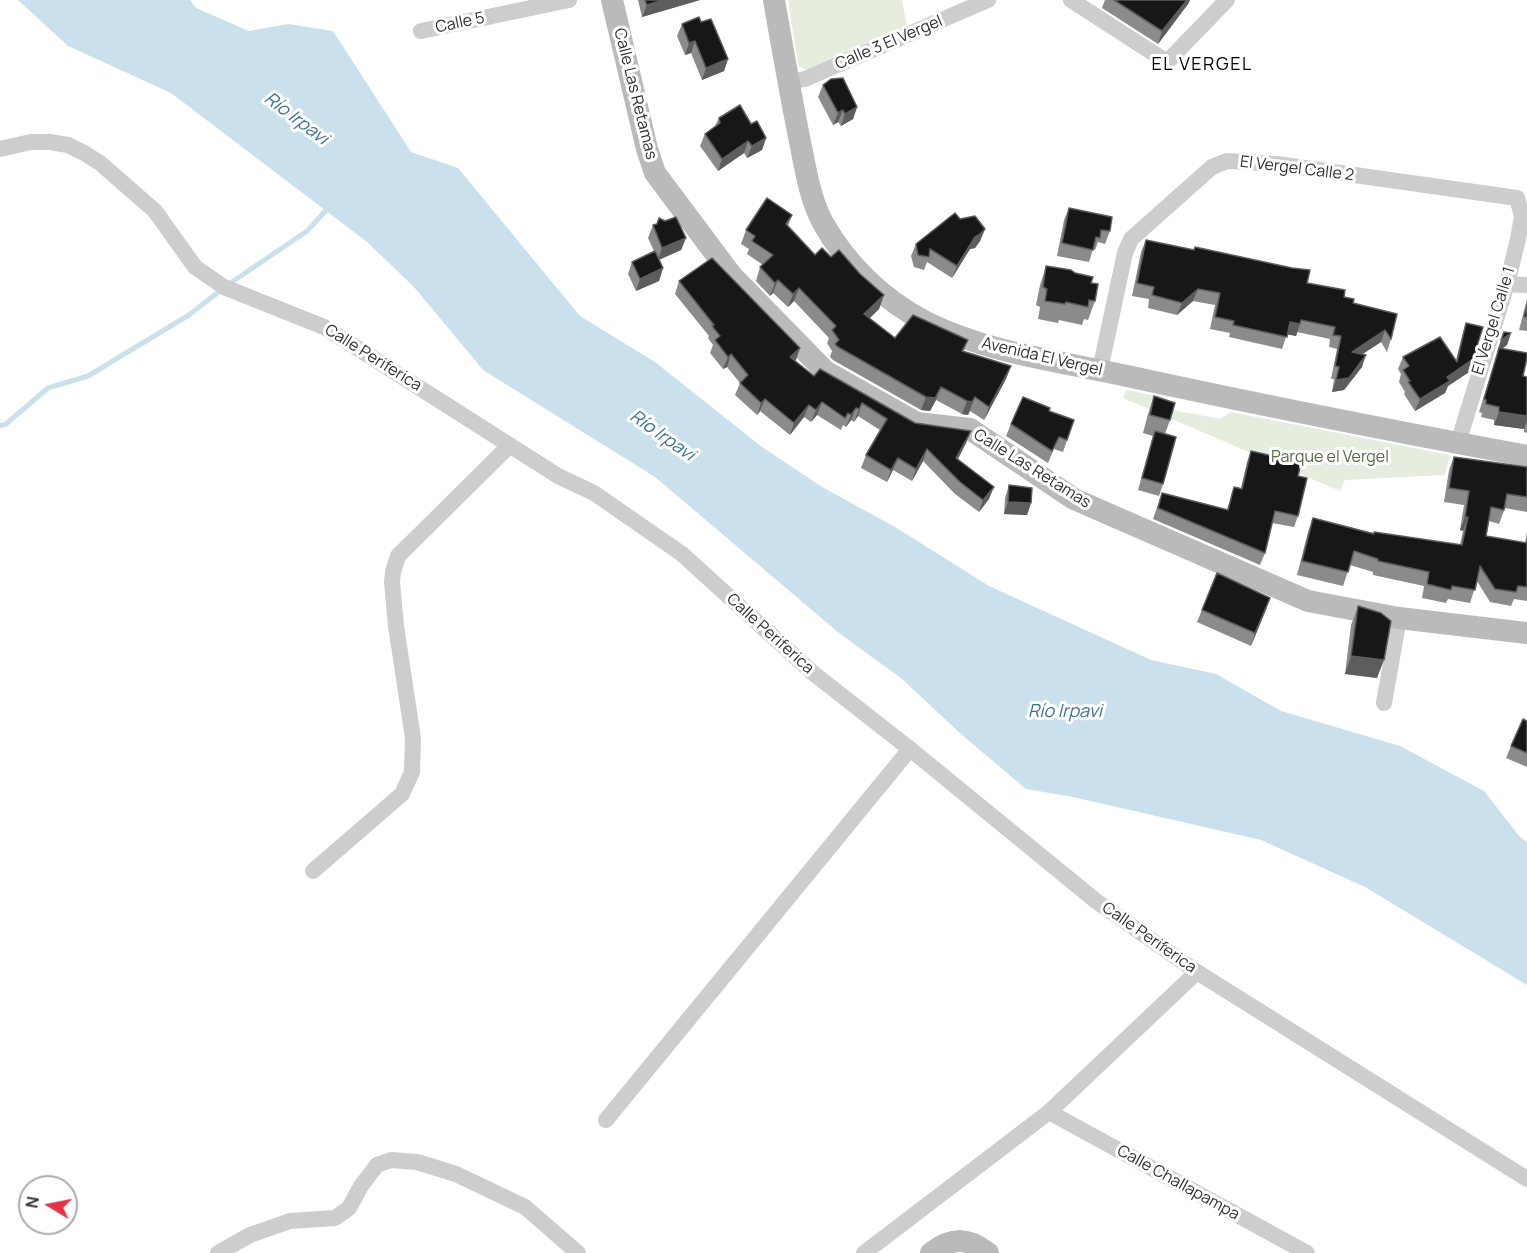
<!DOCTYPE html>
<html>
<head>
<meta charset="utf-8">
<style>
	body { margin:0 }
	#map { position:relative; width:1527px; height:1253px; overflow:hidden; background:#fff; font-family:Manrope,sans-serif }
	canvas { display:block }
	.north { position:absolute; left:18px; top:1175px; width:60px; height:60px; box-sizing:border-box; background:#fff; border:2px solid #acacac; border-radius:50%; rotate:280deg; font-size:16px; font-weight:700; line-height:24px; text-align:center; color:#303030 }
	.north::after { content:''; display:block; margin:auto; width:21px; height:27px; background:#e53446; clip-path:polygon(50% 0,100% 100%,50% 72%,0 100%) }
</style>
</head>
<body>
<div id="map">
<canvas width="1527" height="1253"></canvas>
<div class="north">N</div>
</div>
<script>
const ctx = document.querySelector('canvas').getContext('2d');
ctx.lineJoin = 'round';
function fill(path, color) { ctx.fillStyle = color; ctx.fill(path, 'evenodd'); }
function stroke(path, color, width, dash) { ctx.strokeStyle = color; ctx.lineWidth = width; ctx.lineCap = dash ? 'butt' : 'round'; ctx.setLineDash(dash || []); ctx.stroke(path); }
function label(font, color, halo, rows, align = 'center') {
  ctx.font = font + ' Manrope,sans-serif'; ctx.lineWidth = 6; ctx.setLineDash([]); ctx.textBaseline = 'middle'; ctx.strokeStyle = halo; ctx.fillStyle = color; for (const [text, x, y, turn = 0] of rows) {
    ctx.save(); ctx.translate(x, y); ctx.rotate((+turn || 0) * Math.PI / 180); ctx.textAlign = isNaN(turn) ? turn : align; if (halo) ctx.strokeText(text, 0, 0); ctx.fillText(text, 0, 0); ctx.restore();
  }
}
const green = new Path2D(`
	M788 0H902L907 26 810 71 800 67 798 64Z
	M1126 390 1161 397 1168 409 1220 419 1231 412 1450 455 1445 475 1345 480 1340 491 1123 398Z`);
const water = new Path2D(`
	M18 0H190L196 8 249 31 288 24 333 31 411 152 458 168 580 316 655 362 762 447 822 487 895 527 989 586 1151 660 1216 674 1281 711 1400 746 1484 791 1520 837 1527 842V985L1365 887 1261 840 1073 797 1026 789 962 735 902 679 839 633 655 477 483 370 414 287 367 242 171 93 68 46Z`);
const stream = new Path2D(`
	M229 284 307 231 330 206
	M0 426 6 424 48 388 88 376 189 315 221 290`);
const street = new Path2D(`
	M1071 0 1167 62 1227 0
	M421 31 569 0
	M789 82 805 79 988 0
	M0 149 31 142H50L68 145 84 153 100 163 155 211 195 267 224 287 324 327 558 476 594 493 682 554 813 673 910 749 1096 901 1197 972 1527 1179
	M1507 284 1527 285
	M1100 370 1125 253 1131 239 1212 167 1227 161 1277 164 1517 198 1522 216 1518 239 1507 284 1458 443
	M1384 703 1399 618
	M313 871 402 794 412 772 413 738 396 626 392 582 393 572 398 556 510 445
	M1049 1112 1307 1253
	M606 1120 910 749
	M218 1253 250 1235 290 1221 335 1218 349 1208 361 1186 377 1165 391 1160 417 1162 456 1174 525 1207 578 1253
	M864 1253 1049 1112 1197 972`);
const secondary = new Path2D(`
	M612 0 647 149 655 173 732 276 825 371 917 423 970 429 1074 499 1308 601 1399 618 1527 633
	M774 0C782 46 790 91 799 137 805 165 809 197 823 223 846 264 883 300 926 322 988 353 1059 361 1127 376 1260 405 1393 431 1527 456
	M931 1253C952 1237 967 1237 988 1253`);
const wall = new Path2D(`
	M638 0H700L642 17Z
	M1105 0H1190L1188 4 1158 44 1102 8Z
	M701 22 728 59 724 71 702 80 691 53 685 55 677 36 682 24Z
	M823 85 857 107 853 119 841 126 838 122 833 125 818 97Z
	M719 118 751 124 766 138 762 150 747 158 744 153 718 171 700 146 705 134 715 126Z
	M1069 208 1110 231 1105 244 1098 242 1095 250 1093 249 1089 262 1057 256 1064 220Z
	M792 215 788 226 815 255 831 257 860 274 884 295 879 309 869 318 895 338 968 340 964 351 1011 366 1006 379 984 420 970 411 968 415 962 414 936 400 930 411 921 410 833 360 830 357 832 351 827 343 829 338 794 301 788 307 773 293 770 296 756 281 760 267 763 265 747 254 749 249 741 244 746 230Z
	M960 219 985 229 980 241 975 248 970 249 952 278 927 262 924 270 914 267 911 256 916 244Z
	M665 221 686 238 681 250 659 260 663 268 659 281 636 291 628 274 632 262 654 251 648 238 653 225Z
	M1146 240 1307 283 1344 297 1353 303 1397 314 1391 339 1387 352 1381 342 1363 354 1362 367 1344 390 1332 392 1334 379H1331L1337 349 1329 347 1330 339 1297 332 1296 336 1287 334 1282 349 1229 337 1230 333 1210 329 1215 305 1193 301 1177 315 1148 308 1149 299 1132 296 1141 252Z
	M1046 266 1075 273 1091 283 1095 301 1088 320 1084 319 1082 325 1059 320 1058 323 1038 319 1040 307 1036 305 1040 285Z
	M679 281 800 348 795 361 814 376 915 423 971 431 966 443 958 459 989 499 979 512 955 494 923 461 912 481 893 470 887 482 861 468 866 455 880 430 858 416 854 422 851 420 846 427 843 425 841 430 817 415 811 422 804 417 790 435 760 411 757 415 735 395 740 383 727 367 723 369 710 353 713 345 708 338 709 336 675 294Z
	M1527 299V331L1519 330Z
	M1466 323 1469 372 1448 386 1445 393 1415 411 1404 394 1405 392 1399 382 1401 374 1398 369 1403 357 1456 360 1462 336Z
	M1504 332 1511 333 1507 345 1502 349 1523 376 1527 377V433L1524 432V429L1494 425V420L1481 417 1482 413 1479 412Z
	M1154 396 1170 420 1165 434 1163 484 1159 496 1138 490 1153 436 1143 433 1148 414Z
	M1049 411 1074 420 1063 452 1054 449 1048 463 1006 436 1011 424Z
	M1251 451 1298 476V516L1294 527 1272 523 1265 553 1260 565 1153 519 1162 493 1227 510 1234 487 1241 488 1247 462Z
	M1454 457 1527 467V512L1505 508 1499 524 1489 521 1486 536 1525 543 1527 532V601L1514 599 1511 606 1490 602 1477 581 1470 603 1448 599 1446 603 1422 598 1424 586 1373 575V572L1350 565 1343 586 1297 575 1308 532 1313 518 1374 533 1460 545 1463 531 1460 530 1464 505 1444 502 1449 470Z
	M1009 485 1031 503 1027 515 1004 514 1005 498Z
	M1270 598 1251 646 1197 622 1202 610Z
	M1358 606 1377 678 1345 674 1351 625Z
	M1527 721V767L1506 758 1511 746Z`);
const shadedWall = new Path2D(`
	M663 0H700L642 17 647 5Z
	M1187 0H1190L1188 4 1158 44 1162 31Z
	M695 41 691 53 685 55 689 43Z
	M728 59 724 71 702 80 706 68Z
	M857 107 853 119 841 126 845 114Z
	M843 110 838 122 833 125 838 113Z
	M766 138 762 150 747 158 752 146Z
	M748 141 744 153 718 171 722 159Z
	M985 229 980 241 975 248 970 249 952 278 957 266 975 237Z
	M686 238 681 250 658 260 662 248Z
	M663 268 659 281 636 291 640 279Z
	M778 280 773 293 770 296 775 283Z
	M799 288 794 301 788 307 793 294Z
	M1198 289 1193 301 1177 315 1182 303Z
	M884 295 879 309 860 328 864 314Z
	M1290 322 1300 324 1296 336 1285 334Z
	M1385 330 1381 342 1347 364 1352 352Z
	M1511 333 1507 345 1497 352 1501 340Z
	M800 348 796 360 786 369 790 357Z
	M731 354 727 367 723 369 728 357Z
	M1366 355 1362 367 1344 390 1332 392 1336 380Z
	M1473 359 1469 372 1448 386 1445 393 1415 411 1420 399 1447 377Z
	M1011 366 1006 379 984 420 989 407Z
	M941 387 936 400 930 411 921 410 926 397Z
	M975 397 968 415 962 414 967 401Z
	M765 399 760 411 757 415 761 403Z
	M822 402 817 415 811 422 816 410Z
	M862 403 858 416 854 422 859 409Z
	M809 405 804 417 790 435 794 423Z
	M856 408 851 420 846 427 851 415Z
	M1499 412 1527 416V421L1524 429 1494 425Z
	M971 431 966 443 952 470 956 458Z
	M927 449 923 461 912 481 916 469Z
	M898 458 893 470 887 482 891 470Z
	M994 487 989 499 979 512 983 500Z
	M1008 502 1031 503 1027 515 1004 514Z
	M1465 517H1468L1463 531 1460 530Z
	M1270 598 1266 610 1251 646 1255 633Z
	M1351 656 1384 660 1377 678 1345 674Z`);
const building = new Path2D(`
	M645 0H663L647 5Z
	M1114 0H1187L1162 31Z
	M699 17 701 22 711 19 728 59 706 68 695 41 689 43 682 24Z
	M843 78 857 107 845 114 843 110 838 113 823 85 831 79Z
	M740 105 751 124 757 121 766 138 752 146 748 141 722 159 705 134 720 123 719 118Z
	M767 198 792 215 786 224 815 255 822 248 831 257 839 250 860 274 884 295 864 314 895 338 913 315 968 340 962 351 1011 366 989 407 975 397 972 402 967 401 941 387 935 398 926 397 838 347 835 344 839 340 832 330 836 326 799 288 793 294 778 280 775 283 760 267 773 255 752 241 755 236 746 230Z
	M1069 208 1112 217 1110 231 1101 230 1100 238 1096 237 1093 250 1062 243Z
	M955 213 960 219 975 216 985 229 979 235 975 237 957 266 930 249 929 257 918 255 916 244Z
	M676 217 686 238 662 248 653 225 657 224 659 218 665 221Z
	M1146 240 1194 250 1195 247 1292 268 1310 270 1307 283 1345 290 1344 297 1354 299 1353 303 1397 314 1391 339 1385 330 1352 352 1366 355 1349 378 1336 380 1339 367 1335 366 1341 336 1333 335 1335 327 1301 320 1300 324 1290 322 1287 337 1233 325 1234 321 1215 317 1220 293 1198 289 1182 303 1152 295 1154 287 1137 283Z
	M655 251 663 268 640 279 632 262Z
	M712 258 800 348 790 357 814 376 820 369 915 423 971 431 956 458 994 487 983 500 960 482 927 449 916 469 898 458 891 470 866 455 887 419 862 403 859 409 856 408 851 415 848 413 845 418 822 402 816 410 809 405 794 423 765 399 761 403 740 383 748 375 731 354 728 357 715 340 720 336 712 326 714 325 679 281Z
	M1046 266 1071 270 1075 273 1093 277 1091 283 1098 284 1095 301 1089 300 1088 307 1066 302 1065 304 1045 301 1047 289 1043 287Z
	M1527 305V317H1524Z
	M1466 323 1483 327 1473 359 1447 377 1450 381 1420 399 1408 382 1410 381 1403 370 1409 366 1403 357 1440 337 1457 362Z
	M1504 332 1511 333 1501 340Z
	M1499 348 1527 353V358L1523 376 1527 377V416L1499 412V407L1486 404V400L1484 399Z
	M1154 396 1175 403 1170 420 1150 415Z
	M1023 397 1050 408 1049 411 1074 420 1067 440 1059 437 1052 451 1011 424Z
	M1155 431 1176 437 1163 484 1142 478Z
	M1279 450 1302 458 1298 476 1307 478 1298 516 1275 511 1265 553 1158 508 1162 493 1228 510 1234 487 1242 489 1251 451 1277 457Z
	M1454 457 1527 467V497L1507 494 1504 510 1491 507 1486 536 1527 543V541V587L1518 586 1516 592 1495 589 1480 566 1475 590 1452 586 1451 590 1427 584 1429 572 1378 561V559L1354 551 1348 572 1302 561 1313 518 1374 534V532L1462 545 1468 517H1465L1469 491 1449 488Z
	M1009 485 1032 488 1031 503 1008 502Z
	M1217 573 1270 598 1255 633 1202 610Z
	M1358 606 1381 613 1391 621 1384 660 1351 656Z
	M1523 719 1527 721V753L1511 746Z`);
const streetNames = [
	["Calle 5",460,23,-12],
	["Calle 3 El Vergel",889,43,-23],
	["Calle Las Retamas",635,94,76],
	["El Vergel Calle 2",1297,169,7],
	["El Vergel Calle 1",1494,321,-73],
	["Avenida El Vergel",1042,357,13],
	["Calle Periferica",373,358,32],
	["Calle Las Retamas",1032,469,32],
	["Calle Periferica",770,634,42],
	["Calle Periferica",1149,938,35],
	["Calle Challapampa",1178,1183,29]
];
const parkNames = [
	["Parque el Vergel",1330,458]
];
const neighbourhoodNames = [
	["EL VERGEL",1202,65]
];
const waterNames = [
	["Río Irpavi",296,119,37],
	["Río Irpavi",662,436,35],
	["Río Irpavi",1065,712]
];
fill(green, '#e6edde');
fill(water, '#cae0ec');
stroke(stream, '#cae0ec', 5);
stroke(street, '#cdcdcd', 16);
stroke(secondary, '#bababa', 22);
fill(wall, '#8b8b8b');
fill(shadedWall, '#5d5d5d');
fill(building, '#171717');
stroke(building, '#5d5d5d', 1.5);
label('16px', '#303030', '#fff', streetNames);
label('16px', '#546c3d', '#fff', parkNames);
ctx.letterSpacing = '1.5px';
label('18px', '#000', '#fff', neighbourhoodNames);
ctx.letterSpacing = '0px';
label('italic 18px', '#3d7492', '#fff', waterNames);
</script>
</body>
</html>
